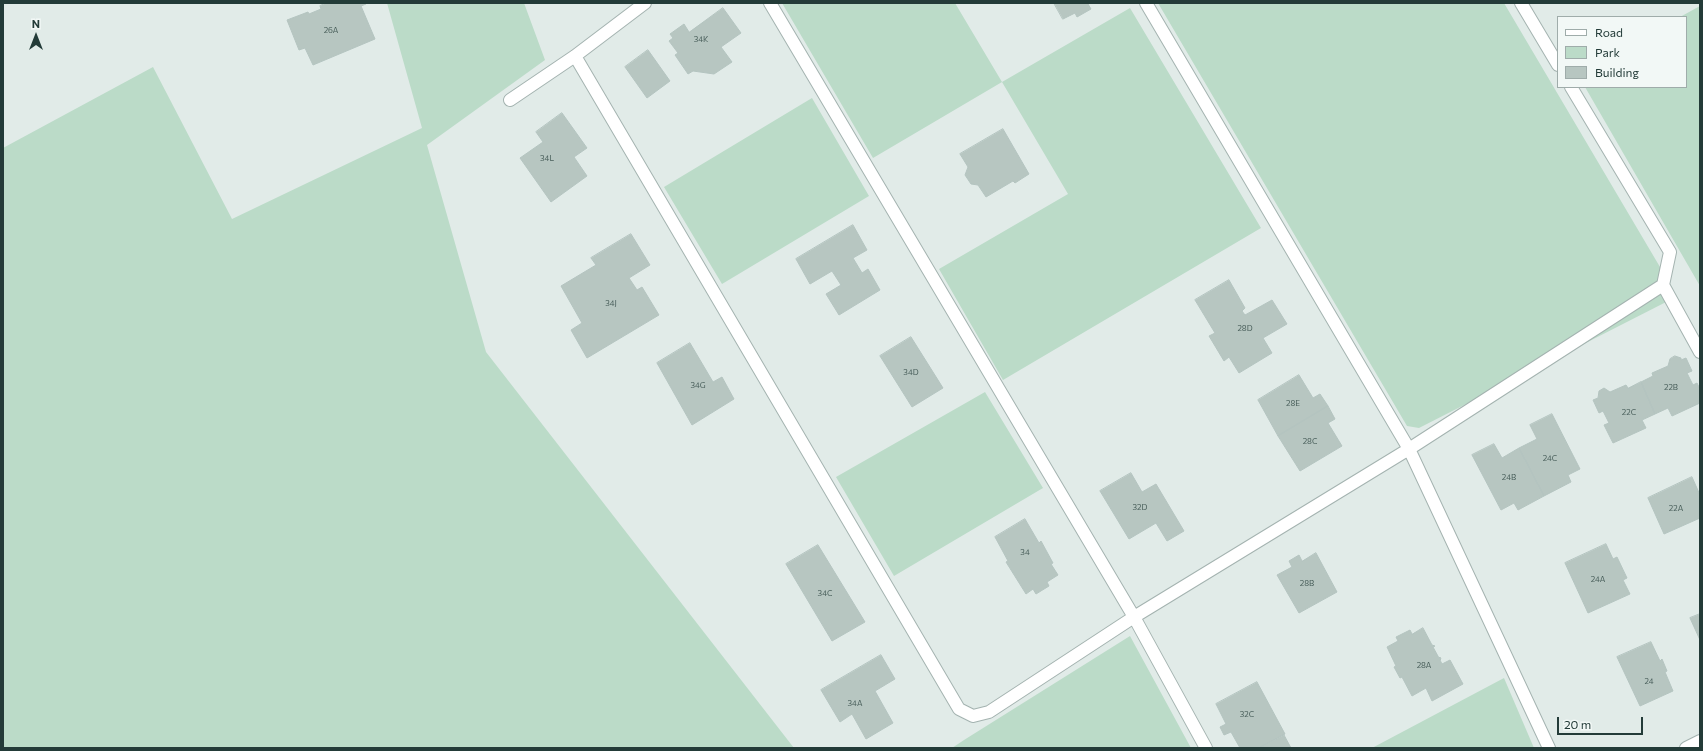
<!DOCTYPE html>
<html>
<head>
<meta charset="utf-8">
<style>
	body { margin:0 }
	#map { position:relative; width:1703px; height:751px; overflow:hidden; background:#e1ebe8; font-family:Commissioner,sans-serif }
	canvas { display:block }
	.frame { position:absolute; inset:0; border:4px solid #233b38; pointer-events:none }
	.legend { position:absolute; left:1557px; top:16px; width:130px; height:72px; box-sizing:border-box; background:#f2f8f6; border:1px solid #9facaa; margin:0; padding:5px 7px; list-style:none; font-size:12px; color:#233b38 }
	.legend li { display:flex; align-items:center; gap:8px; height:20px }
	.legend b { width:20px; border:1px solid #9facaa }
	.north { position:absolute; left:16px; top:16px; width:40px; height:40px; -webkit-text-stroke:3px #f2f8f6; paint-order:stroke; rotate:0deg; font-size:11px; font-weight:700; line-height:16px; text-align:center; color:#233b38 }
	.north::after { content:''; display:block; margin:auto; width:14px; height:18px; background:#233b38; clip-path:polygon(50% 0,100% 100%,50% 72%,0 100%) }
	.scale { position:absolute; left:1557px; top:717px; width:86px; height:18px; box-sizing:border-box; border:2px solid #233b38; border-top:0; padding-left:5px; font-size:12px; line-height:14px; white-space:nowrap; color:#233b38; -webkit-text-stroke:3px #f2f8f6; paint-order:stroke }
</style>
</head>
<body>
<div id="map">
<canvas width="1703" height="751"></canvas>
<div class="frame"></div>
<ul class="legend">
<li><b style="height:5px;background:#fff"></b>Road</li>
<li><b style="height:11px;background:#bbdbc8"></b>Park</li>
<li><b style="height:11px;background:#b7c6c1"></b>Building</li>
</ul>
<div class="north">N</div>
<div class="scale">20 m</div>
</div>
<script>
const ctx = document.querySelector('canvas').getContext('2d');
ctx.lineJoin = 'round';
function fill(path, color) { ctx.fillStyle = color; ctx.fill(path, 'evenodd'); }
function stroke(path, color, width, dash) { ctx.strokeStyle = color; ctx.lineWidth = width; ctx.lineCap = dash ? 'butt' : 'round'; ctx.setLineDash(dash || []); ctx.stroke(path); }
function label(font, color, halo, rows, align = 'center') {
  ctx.font = font + ' Commissioner,sans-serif'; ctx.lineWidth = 3.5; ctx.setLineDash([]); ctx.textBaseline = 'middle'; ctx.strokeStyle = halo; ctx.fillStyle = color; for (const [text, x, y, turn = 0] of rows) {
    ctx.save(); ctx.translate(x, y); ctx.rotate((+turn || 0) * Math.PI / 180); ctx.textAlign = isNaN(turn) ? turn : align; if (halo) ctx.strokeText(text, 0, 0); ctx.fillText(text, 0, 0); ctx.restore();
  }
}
const green = new Path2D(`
	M387 3H524L545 60 427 145 486 352 794 748H3V148L153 67 232 219 422 128Z
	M782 3H955L1002 82 1130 8 1261 228 1003 380 939 269 1068 194 1002 82 873 158Z
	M1158 3H1504L1673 289 1670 300 1419 428 1407 426Z
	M1700 6V286L1585 87H1686V17H1680Z
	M812 98 869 196 722 284 664 187Z
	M985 392 1043 488 894 576 836 477Z
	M1130 636 1191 748H952L964 740Z
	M1504 678 1534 748H1372Z`);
const building = new Path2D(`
	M326 3H365L366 4 361 6 375 39 313 65 305 48 299 50 287 20 308 12 309 14 321 9 320 6Z
	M1054 3H1091L1088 4 1091 9 1077 17 1075 13 1063 19Z
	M723 8 741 33 721 47 732 62 714 74 693 71 688 74 675 55 678 53 669 41 673 38 670 34 684 24 689 32Z
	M648 50 670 81 647 98 625 67Z
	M562 113 587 148 574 157 587 176 551 202 520 158 543 142 536 132Z
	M1003 129 1029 174 1015 183 1013 181 986 197 978 185 971 184 965 175 968 167 960 154Z
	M853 225 867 250 853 258 862 273 868 269 880 290 839 315 826 294 841 285 832 271 810 284 796 259Z
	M631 234 650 265 629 278 637 290 642 287 659 315 587 358 571 330 582 323 561 286 596 265 591 258Z
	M1229 280 1245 308 1242 311 1245 315 1272 300 1287 324 1263 338 1272 353 1239 373 1229 357 1224 361 1209 336 1215 333 1195 300Z
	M911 337 943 388 912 407 880 356Z
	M690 343 713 382 722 377 734 399 692 425 657 363Z
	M1675 356 1681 358V360L1686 358 1692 371 1687 373 1693 385 1697 383 1700 389V403L1672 416 1668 408 1655 414 1641 382 1653 376 1652 373 1668 366 1670 359Z
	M1299 375 1313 398 1320 394 1328 406 1278 436 1258 400Z
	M1641 382 1655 414 1642 420 1646 428 1613 443 1604 425 1609 423 1603 411 1599 413 1593 400 1598 398 1599 391 1604 388 1610 392 1626 385 1628 388Z
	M1328 406 1335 419 1328 423 1342 446 1300 471 1278 436Z
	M1552 414 1580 469 1568 475 1571 482 1544 496 1519 448 1537 439 1530 425Z
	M1494 444 1502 458 1519 448 1544 496 1518 510 1514 503 1501 510 1472 455Z
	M1131 473 1142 492 1156 484 1184 531 1167 541 1156 523 1129 539 1100 491Z
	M1692 477 1700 495V518L1664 534 1648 498Z
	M1025 519 1039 543 1041 541 1053 563 1051 564 1058 575 1047 582 1049 586 1036 594 1033 589 1026 594 1006 562 1008 561 995 537Z
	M1606 544 1613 559 1617 557 1627 578 1623 580 1630 594 1588 613 1565 563Z
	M818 545 865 622 832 641 786 564Z
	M1316 553 1337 592 1299 613 1277 575 1292 567 1289 561 1299 555 1302 561Z
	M1700 614V640L1690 618Z
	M1423 628 1432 645 1435 646 1433 647 1439 658 1440 657 1441 659 1440 660 1442 664 1450 660 1463 684 1432 701 1426 688 1412 696 1402 677 1400 678 1394 667 1396 666 1387 647 1398 641 1396 637 1410 630 1412 634Z
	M1651 642 1660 661 1662 659 1667 671 1665 672 1673 691 1640 706 1617 657Z
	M881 655 895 679 875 691 893 723 866 739 852 714 840 722 821 690Z
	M1257 682 1285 734 1259 748H1240L1231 732 1224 735 1220 727 1226 724 1216 704Z
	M1284 735 1291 748H1259Z`);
const street = new Path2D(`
	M770 3 1134 617 1206 748
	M1146 3 1409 449 1549 748
	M1521 3 1558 65
	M575 56 959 709 973 716 989 712 1134 617 1409 449 1663 285
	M1571 87 1670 252 1663 285 1700 352
	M510 100 575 56 645 3
	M1686 748 1700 741`);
const numberNames = [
	["26A",331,30],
	["34K",701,39],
	["34L",547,158],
	["34J",611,303],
	["28D",1245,328],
	["34D",911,372],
	["34G",698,385],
	["22B",1671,387],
	["28E",1293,403],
	["22C",1629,412],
	["28C",1310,441],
	["24C",1550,458],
	["24B",1509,477],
	["32D",1140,507],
	["22A",1676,508],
	["34",1025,552],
	["24A",1598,579],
	["28B",1307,583],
	["34C",825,593],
	["28A",1424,665],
	["24",1649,681],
	["34A",855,703],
	["32C",1247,714]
];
fill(green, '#bbdbc8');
fill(building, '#b7c6c1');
stroke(building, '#b4c4c0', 1);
stroke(street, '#a4b3b0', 14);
stroke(street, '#fff', 12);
label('8px', '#485e5a', null, numberNames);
</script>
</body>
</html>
